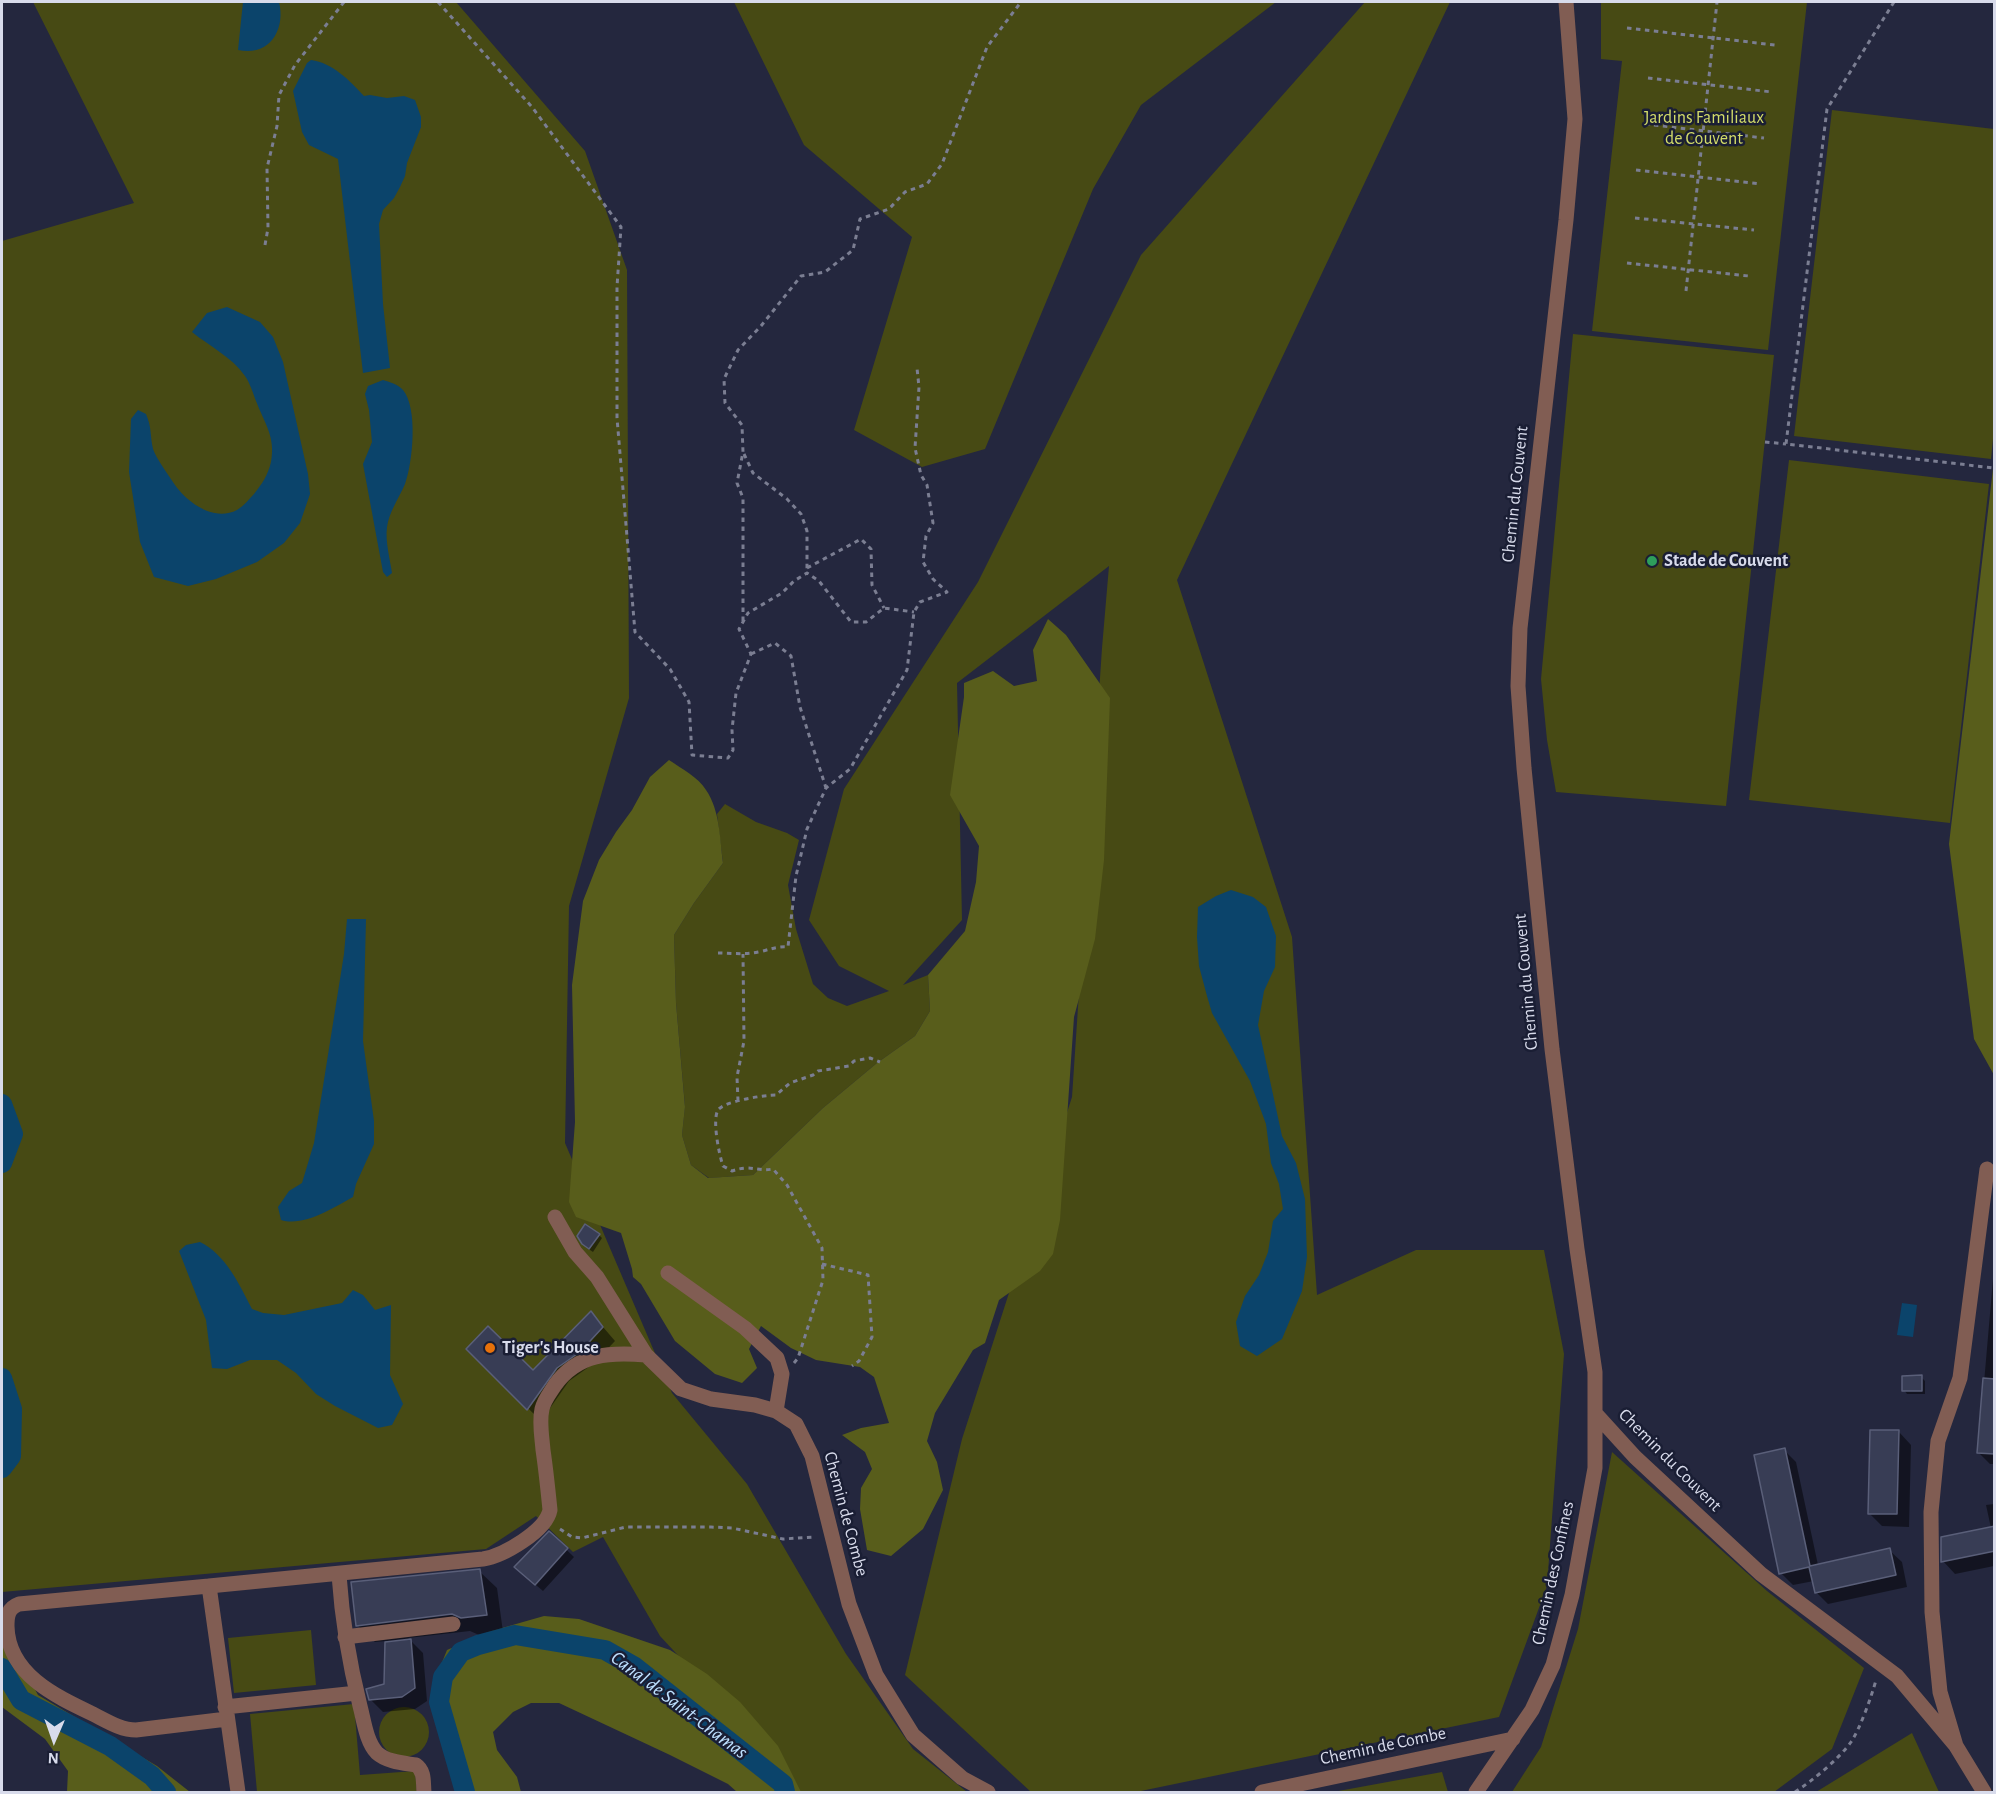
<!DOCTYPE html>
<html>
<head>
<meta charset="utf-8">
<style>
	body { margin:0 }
	#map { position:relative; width:1996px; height:1794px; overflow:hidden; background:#24273e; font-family:"Alegreya Sans",sans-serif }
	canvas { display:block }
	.frame { position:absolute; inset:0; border:3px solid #d8dbeb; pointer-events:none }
	.north { position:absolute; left:24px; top:1710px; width:60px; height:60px; -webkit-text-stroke:4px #1a1e34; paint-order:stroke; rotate:182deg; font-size:16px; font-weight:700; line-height:24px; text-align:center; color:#d8dbeb }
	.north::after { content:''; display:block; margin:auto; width:21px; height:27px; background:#d8dbeb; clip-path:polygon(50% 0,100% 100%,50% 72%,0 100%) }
</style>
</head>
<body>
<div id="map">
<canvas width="1996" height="1794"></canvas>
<div class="frame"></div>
<div class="north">N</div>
</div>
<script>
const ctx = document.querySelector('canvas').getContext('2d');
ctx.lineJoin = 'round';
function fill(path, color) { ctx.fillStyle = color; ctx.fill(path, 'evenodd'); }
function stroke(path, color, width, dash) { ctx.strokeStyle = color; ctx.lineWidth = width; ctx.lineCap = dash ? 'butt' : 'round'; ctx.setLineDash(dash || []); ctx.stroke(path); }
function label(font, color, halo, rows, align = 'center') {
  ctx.font = font + ' "Alegreya Sans",sans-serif'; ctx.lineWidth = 5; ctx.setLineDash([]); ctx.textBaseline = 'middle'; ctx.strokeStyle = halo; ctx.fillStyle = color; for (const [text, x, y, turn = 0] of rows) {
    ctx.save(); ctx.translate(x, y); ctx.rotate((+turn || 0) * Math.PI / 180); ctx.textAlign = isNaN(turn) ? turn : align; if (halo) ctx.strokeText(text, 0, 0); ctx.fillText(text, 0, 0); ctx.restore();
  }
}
const green = new Path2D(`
	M33 2H456L585 151 627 270 629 698 569 906 565 1143 672 1393 747 1484 846 1654 913 1749 967 1792H787L767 1751 660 1636 603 1537 573 1552 536 1516 486 1549 2 1592V241L134 203Z
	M734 2H1276L1141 105 1093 189 985 449 922 467 854 430 912 237 804 145Z
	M1365 2H1450L1177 580 1292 937 1317 1295 1416 1250H1544L1564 1354 1547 1586 1499 1717 1136 1792H1031L905 1675 962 1439 1072 1097 1102 648 1109 566 957 683 962 920 903 985 928 975 930 1011 915 1036 877 1063 823 1108 753 1175 709 1178 691 1165 682 1135 685 1106 676 1003 674 935 694 903 723 863 717 814 725 804 756 822 787 833 799 840 788 885 796 929 813 984 828 998 847 1006 889 991 839 966 809 920 844 789 978 582 1141 255Z
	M1601 2H1807L1768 350 1592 331 1622 61 1601 59Z
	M1832 110 1994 129V429L1991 459 1794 436Z
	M1573 334 1774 355 1726 806 1556 792 1547 740 1541 679Z
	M1789 460 1989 484 1950 823 1749 800Z
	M1612 1452 1767 1591 1864 1668 1832 1749 1774 1792H1512L1541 1747 1578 1629Z
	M311 1630 316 1685 234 1693 228 1638Z
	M354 1704 360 1775 415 1771 417 1792H257L250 1714Z
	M379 1732a25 25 0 1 1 50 0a25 25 0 1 1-50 0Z
	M1912 1733 1939 1792H1816Z
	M1442 1772 1448 1792H1333Z`);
const forest = new Path2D(`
	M1994 460V1075L1974 1039 1949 844Z
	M1048 619 1066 635 1110 698 1104 860 1095 939 1074 1017 1060 1220 1053 1254 1040 1271 999 1300 985 1343 973 1350 935 1413 927 1441 937 1462 943 1490 923 1529 891 1556 867 1550 860 1509 861 1488 872 1469 865 1452 842 1435 861 1428 889 1423 874 1377 860 1367 816 1360 791 1348 761 1326 749 1349 757 1368 742 1383 715 1374 675 1341 641 1284 633 1277 632 1269 621 1233 576 1217 569 1202 575 1122 572 985 583 901 599 860 616 832 632 810 650 777 669 760C682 769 698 777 706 790 720 810 720 840 723 863L694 903 674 935 676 1003 685 1107 682 1135 691 1165 708 1178 753 1175 823 1108 877 1063 915 1036 930 1011 928 975 965 931 976 882 979 846 950 795 964 697V683L993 671 1014 686 1037 681 1033 650Z
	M544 1616 579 1619 670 1650 707 1674 740 1702 778 1746 801 1792H737L728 1784 670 1755 559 1703H531L513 1712 493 1732 497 1750 517 1777 521 1792H469L433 1693 436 1677 447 1650 488 1632Z
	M2 1619 10 1642 38 1695 157 1766 190 1792H67L68 1771 45 1739 2 1707Z`);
const water = new Path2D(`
	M243 2H279C286 30 269 57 238 50Z
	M311 60C333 63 349 80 364 96L370 95 387 98 404 96 415 100 421 117V127L407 163 405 176 400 187 394 198 383 210 379 224 383 304 390 368 363 373 338 159 309 145 302 132 293 91 307 63Z
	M227 307 260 322 273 337 283 362 308 474 310 494 300 523 284 543 257 562 216 579 188 586 154 577 140 542 129 472 131 419 138 410 146 414C152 428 150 436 153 449 156 458 169 476 175 485 188 503 214 522 237 510 244 506 249 499 254 494 262 484 268 475 271 462 276 437 264 422 256 401 253 393 250 383 245 376 232 357 209 346 192 332L207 313Z
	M383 380C389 382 398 384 403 390 418 408 413 462 405 484 399 498 389 512 387 527 385 541 390 559 392 573L387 577 383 572 363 464 372 442 369 410 365 394 368 386Z
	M1231 890 1253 897 1266 907 1276 936 1275 967 1264 991 1258 1025 1282 1136 1296 1163 1305 1199 1307 1257 1302 1291 1282 1339 1257 1356 1240 1346 1236 1322 1245 1296 1259 1275 1268 1252 1273 1221 1283 1209 1279 1184 1271 1163 1266 1124 1250 1081 1212 1013 1207 996 1199 966 1197 937 1198 907 1216 896Z
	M347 919H366L363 1041 374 1121V1144L356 1184 353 1197C333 1208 304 1227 281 1220L278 1207 289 1191 302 1183 314 1143 344 954Z
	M200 1242C226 1255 239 1284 252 1309L263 1313 284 1315 342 1303 353 1290 363 1295 375 1310 391 1305 390 1375 403 1404 392 1425 378 1428 335 1406 316 1394 296 1373 277 1360H250L227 1369 212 1368 206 1320 179 1251 186 1245Z
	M1902 1303 1917 1305 1913 1337 1897 1335Z`);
const shadow = new Path2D(`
	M599 1235 602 1238 593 1252 587 1248Z
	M1993 1279H1994V1464H1990L1978 1452Z
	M591 1313 615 1341 593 1364 569 1381 541 1421 468 1349 533 1372Z
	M1921 1377 1925 1381V1394H1907L1904 1390Z
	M1899 1432 1911 1445 1909 1527 1882 1526 1869 1513Z
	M1784 1450 1796 1462 1818 1565 1889 1550 1902 1562 1907 1587 1828 1604 1816 1592 1814 1581 1793 1585 1781 1573Z
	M1994 1504V1566L1955 1574 1943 1561 1991 1528 1986 1505Z
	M549 1533 574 1557 543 1591 523 1574Z
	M479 1571 497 1588 503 1632 479 1635 470 1631 408 1638 423 1653 427 1701 415 1709 383 1712 370 1699 385 1685 387 1641 375 1642 357 1625Z`);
const canal = new Path2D(`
	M2 1104 13 1134 2 1163
	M2 1378 12 1409 11 1456 2 1468
	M2 1668 21 1700 110 1746 152 1776 166 1792
	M465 1792 439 1702 443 1677 461 1652 478 1645 515 1635 605 1650 635 1667 783 1784 785 1792`);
const building = new Path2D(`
	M585 1224 600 1234 589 1249 582 1244 577 1236Z
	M591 1311 603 1327 580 1352 557 1368 527 1410 466 1349 488 1326 533 1370Z
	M1922 1375V1391H1902V1376Z
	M1983 1378 1995 1379V1454L1977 1453Z
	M1870 1430H1899L1897 1514H1868Z
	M1785 1448 1810 1566 1890 1548 1896 1575 1815 1593 1809 1567 1779 1574 1754 1455Z
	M1995 1526V1551L1941 1562V1537Z
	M549 1531 568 1548 535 1585 514 1567Z
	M480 1569 487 1615 461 1618 452 1614 356 1626 351 1582Z
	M411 1639 415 1688 402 1697 369 1700 366 1689 384 1684 385 1642Z`);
const path = new Path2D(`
	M438 2 532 107 621 227 617 287V418L635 632 670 669 689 702 692 755 728 758 733 750 732 730 736 693 751 654 739 629 748 613 782 593 794 581 807 573 819 581 851 622H866L884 608 914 612
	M1894 2 1827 109 1786 444 1994 468
	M1627 28 1775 45
	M1648 78 1772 92
	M1645 124 1764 138
	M1636 170 1761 184
	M1635 218 1754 230
	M265 245 268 228 267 168 277 126 279 95 295 65 344 2
	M1627 263 1749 276
	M1686 291 1717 2
	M1765 442 1786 444
	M744 454 753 473 787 499 801 514 807 531V573
	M807 568 861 539 871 549 872 585 884 608
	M743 621V498L737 483 743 452 742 425 725 403 724 379 738 350 761 326 801 276 825 272 853 250 860 219 889 209 905 192 927 184 942 164 987 47 1021 2
	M751 654 775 643 791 656 800 707 826 788
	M718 953C731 953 745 955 758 952 769 950 777 946 788 947L796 876 807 829 826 788 850 769 907 670 914 612 920 602 947 592 933 579 923 562 926 536 933 523 927 485 921 475 915 448 919 387 917 368
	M738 1101 737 1077 744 1041 743 954
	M822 1264 868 1275 872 1337 859 1361 852 1366
	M794 1363 798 1358 823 1280 822 1248 787 1185 773 1169C756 1172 752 1164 732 1171L723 1166C719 1154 712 1120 718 1110 724 1101 765 1095 776 1095L790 1083 813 1075 818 1071 849 1066 854 1061 870 1058 880 1062
	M560 1529 572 1537 582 1538 626 1527H711L732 1528 783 1539 815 1537
	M1795 1792C1812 1781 1839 1759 1851 1742 1860 1729 1872 1695 1876 1680`);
const minor = new Path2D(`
	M555 1217 575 1252 597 1277 646 1355 681 1389 711 1399 755 1405 776 1411 796 1424 812 1456 849 1604 876 1675 913 1735 962 1778 988 1792
	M668 1273 745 1328 777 1358 782 1374 776 1411
	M1595 1413 1635 1457 1761 1574 1897 1676 1956 1746 1984 1792
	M339 1575C342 1619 349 1662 360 1706 364 1721 366 1741 377 1753 387 1762 404 1763 416 1765 425 1771 423 1783 424 1792
	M209 1586 19 1604C8 1608 7 1616 7 1626 8 1674 55 1696 93 1714 107 1721 121 1730 136 1730L227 1719
	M345 1637 453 1624
	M225 1707 357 1693
	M1956 1746 1940 1692 1932 1612 1931 1512 1938 1441 1960 1378 1987 1169
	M238 1792 209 1586 483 1559C503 1556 546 1531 550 1510 548 1490 546 1470 543 1450 542 1437 539 1422 542 1409 544 1400 550 1393 555 1385 578 1353 610 1352 646 1355
	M1262 1792 1513 1739
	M1476 1792 1532 1710 1553 1665 1572 1595 1595 1468V1372L1577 1249 1552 1049 1524 768 1518 686 1520 628 1566 220 1575 119 1566 2`);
const markers = [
	[1652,561,6,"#2e9e5b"],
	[490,1348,6,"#e8710a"]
];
const parkNames = [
	["Jardins Familiaux",1704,118],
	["de Couvent",1704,139]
];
const streetNames = [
	["Chemin du Couvent",1515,494,-84],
	["Chemin du Couvent",1526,982,-95],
	["Chemin du Couvent",1670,1460,45],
	["Chemin de Combe",846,1514,75],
	["Chemin des Confines",1553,1573,-78],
	["Chemin de Combe",1383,1746,-12]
];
const poiNames = [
	["Stade de Couvent",1664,561],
	["Tiger's House",502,1348]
];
const waterNames = [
	["Canal de Saint-Chamas",679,1705,37]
];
fill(green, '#474a14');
fill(forest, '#585d1b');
fill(water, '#0b446b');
fill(shadow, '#0007');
stroke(canal, '#0b446b', 20);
fill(building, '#383d55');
stroke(building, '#5a5f79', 1.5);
stroke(path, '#7b7e92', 3, [4.5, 4.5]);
stroke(minor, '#815d53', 15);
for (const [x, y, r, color] of markers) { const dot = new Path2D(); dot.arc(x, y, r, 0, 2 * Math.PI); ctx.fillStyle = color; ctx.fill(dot); stroke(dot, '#1a1e34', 2); }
label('18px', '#d3dc69', '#1a1e34', parkNames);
label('18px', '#d8dbeb', '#1a1e34', streetNames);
label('bold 18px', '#d8dbeb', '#1a1e34', poiNames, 'left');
label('italic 20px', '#bee0ff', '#1a1e34', waterNames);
</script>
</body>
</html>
